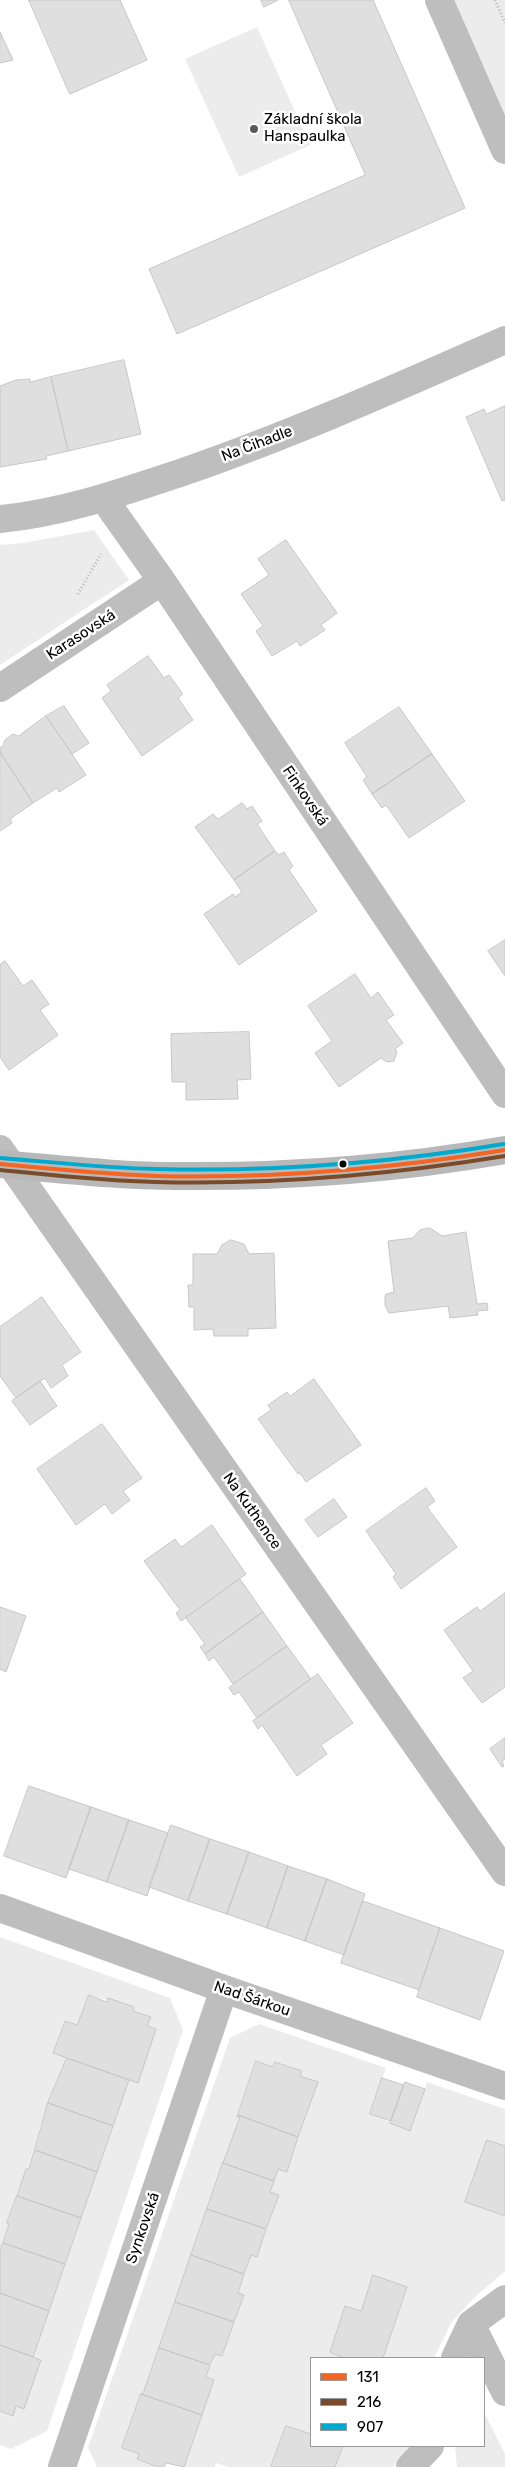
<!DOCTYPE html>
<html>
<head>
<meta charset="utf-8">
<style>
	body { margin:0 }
	#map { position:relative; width:505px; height:2467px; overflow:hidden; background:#fff; font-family:Rubik,sans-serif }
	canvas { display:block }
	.legend { position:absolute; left:310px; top:2357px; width:175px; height:90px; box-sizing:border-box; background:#fff; border:1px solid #999; margin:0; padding:6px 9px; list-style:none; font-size:15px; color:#000 }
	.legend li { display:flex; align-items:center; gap:10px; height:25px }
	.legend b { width:25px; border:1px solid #999 }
</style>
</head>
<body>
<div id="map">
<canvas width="505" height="2467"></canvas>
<ul class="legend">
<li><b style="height:6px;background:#f26522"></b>131</li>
<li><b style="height:6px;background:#7a4b2a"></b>216</li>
<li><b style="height:6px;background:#00a9ce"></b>907</li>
</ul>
</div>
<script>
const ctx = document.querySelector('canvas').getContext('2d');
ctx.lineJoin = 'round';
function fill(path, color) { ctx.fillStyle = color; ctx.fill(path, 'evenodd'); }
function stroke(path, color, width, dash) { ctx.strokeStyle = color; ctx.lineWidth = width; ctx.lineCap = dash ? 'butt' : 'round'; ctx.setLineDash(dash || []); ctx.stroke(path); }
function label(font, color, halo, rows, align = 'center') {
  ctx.font = font + ' Rubik,sans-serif'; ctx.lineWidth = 5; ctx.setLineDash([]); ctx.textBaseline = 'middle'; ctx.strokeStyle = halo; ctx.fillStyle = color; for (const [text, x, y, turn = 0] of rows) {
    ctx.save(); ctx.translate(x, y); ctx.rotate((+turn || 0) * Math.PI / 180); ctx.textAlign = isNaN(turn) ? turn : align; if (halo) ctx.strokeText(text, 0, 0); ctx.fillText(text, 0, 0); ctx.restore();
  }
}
const green = new Path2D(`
	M451 0H505V123Z
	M257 27 310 145 239 177 185 59Z
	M94 530 129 580 0 665V545L23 543Z
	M0 1937 170 1998 183 2030 47 2431 11 2449 0 2445V2411L12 2416 16 2406 24 2409 41 2360 33 2357 129 2080 138 2082 155 2029 147 2026 151 2017 133 2011 134 2007 89 1995 77 2025 64 2021 53 2053 67 2058 60 2077H58L39 2130 41 2131 7 2222 9 2224 0 2251Z
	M259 2024 386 2068 370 2114 410 2130 427 2082 505 2109V2146L487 2140 505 2216V2271L474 2298 451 2323 434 2358H383L407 2288 373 2275 361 2311 345 2307 330 2352 344 2358H311V2434L286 2426 271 2467H229L216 2463 215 2467H184L214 2380 206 2377 215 2354 222 2356 244 2295 238 2293 251 2255 257 2257 278 2195 270 2192 278 2169 287 2172 317 2082 300 2076 302 2071 276 2062 273 2067 256 2061 237 2117H240L143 2393 141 2394 122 2448 139 2454 138 2460 158 2467H97L88 2448 230 2038Z
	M484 2412 505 2454V2467H457L455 2446H484Z
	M343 2446H411L393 2467H335Z`);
const building = new Path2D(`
	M29 0H120L147 60 70 94Z
	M261 0H278L264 7Z
	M289 0H373L465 208 177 334 149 269 365 175Z
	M0 32 13 60 0 63Z
	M124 360 141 434 68 451 51 377Z
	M51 377 68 451 46 456 47 459 0 467V386L16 380 30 379V382Z
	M505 406V500L502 501 466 417 484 409 486 414Z
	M286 540 337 613 321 625 325 630 300 646 297 641 272 656 256 631 263 626 241 594 269 575 258 559Z
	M148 656 164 678 169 675 183 694 178 698 193 720 142 756 102 698 111 691 107 685Z
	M64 706 89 743 72 754 46 716Z
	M399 707 432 754 372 794 363 780 367 777 345 743Z
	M46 716 86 775 59 792 57 788 33 803 0 752V748L3 746 5 740 13 734 18 736Z
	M0 752 33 803 10 819 12 823 0 831Z
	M432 754 465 801 409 838 386 805 382 808 372 794Z
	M242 803 247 809 252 806 262 821 257 824 275 851 234 880 195 827 213 814 218 819Z
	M275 851 279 855 284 852 293 866 289 870 317 911 239 965 204 914 233 894 235 897 242 892 234 880Z
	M505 940V976L488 951Z
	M5 961 23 986 32 980 49 1004 40 1010 58 1035 9 1070 0 1057V965Z
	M355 974 371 998 378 992 394 1015 386 1020 403 1043 395 1049 397 1052 394 1061 387 1062 381 1058 339 1087 315 1053 332 1041 308 1006Z
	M249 1032 251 1079 237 1080 238 1099 186 1100V1082H172L171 1034Z
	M430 1228 442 1236 466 1232 477 1304 487 1303 488 1310 477 1311 478 1315 450 1318 448 1306 389 1313 385 1305V1297L386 1294 394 1292 388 1241 413 1238 420 1230Z
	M231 1240 244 1244 249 1254 274 1253 276 1328 248 1329V1336H214L213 1329 194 1330V1307H189L188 1285H193V1254H217L222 1245Z
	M42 1297 81 1352 62 1365 68 1376 51 1388 45 1378 16 1398 0 1376V1327Z
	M314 1379 361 1445 306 1482 300 1473 298 1474 258 1419 271 1410 268 1405 287 1392 290 1396Z
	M40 1381 57 1406 30 1425 12 1401Z
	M102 1424 142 1478 123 1491 130 1500 112 1514 105 1504 76 1525 37 1469Z
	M426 1488 435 1501 427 1507 457 1547 401 1589 393 1577 396 1574 366 1531Z
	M334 1499 347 1517 318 1537 305 1520Z
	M212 1525 246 1574 181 1621 176 1613 180 1610 144 1561 175 1539 181 1547Z
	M240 1579 263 1612 205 1654 200 1647 205 1644 186 1618Z
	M505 1593V1687L482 1703 463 1678 473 1671 444 1630 477 1607 480 1611Z
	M0 1607 26 1616 6 1672 0 1669Z
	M263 1612 287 1646 233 1684 214 1657 209 1661 205 1654Z
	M287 1646 311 1679 257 1718 239 1692 234 1695 229 1688Z
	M318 1674 353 1723 321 1745 327 1754 297 1776 262 1725 258 1729 253 1721Z
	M505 1738V1759L502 1761 504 1766 502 1767 490 1749Z
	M29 1786 91 1807 66 1878 4 1856Z
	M91 1807 129 1820 107 1882 69 1869Z
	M129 1820 168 1833 147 1896 107 1882Z
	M171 1825 210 1839 188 1901 149 1887Z
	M210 1839 249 1852 227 1914 188 1901Z
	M249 1852 288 1866 267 1928 227 1914Z
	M288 1866 327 1879 305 1941 267 1928Z
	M327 1879 365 1894 344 1955 305 1941Z
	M363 1901 440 1928 419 1990 341 1963Z
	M440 1928 504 1951 480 2020 417 1997Z
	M89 1995 107 2002 108 1998 134 2007 133 2011 151 2017 147 2026 156 2029 138 2083 53 2053 65 2021 77 2025Z
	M67 2058 129 2080 113 2126 48 2103Z
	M256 2061 273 2067 275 2062 302 2071 300 2076 318 2082 298 2137 238 2115Z
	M382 2078 404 2085 391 2121 370 2114Z
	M405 2082 425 2089 410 2131 390 2123Z
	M48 2103 113 2126 97 2172 35 2150Z
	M238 2115 298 2137 287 2172 278 2169 274 2181 223 2163 240 2117H237Z
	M487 2140 505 2146V2216L465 2202Z
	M35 2150 97 2172 81 2218 17 2196 26 2169H28Z
	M223 2163 274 2181 270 2192 279 2195 266 2229 207 2209Z
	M17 2196 81 2218 65 2264 3 2243 9 2224 7 2223Z
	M207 2209 266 2229 257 2257 251 2255 244 2274 191 2255Z
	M3 2243 65 2264 49 2311 0 2293V2251Z
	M191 2255 244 2274 238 2293 244 2295 234 2322 175 2302Z
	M373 2275 407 2287 383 2358H344L330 2352 345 2306 361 2311Z
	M0 2293 49 2311 33 2357 0 2345Z
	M175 2302 234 2322 222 2356 215 2354 210 2365 159 2348Z
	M0 2345 41 2360 24 2409 16 2406 13 2416 0 2411Z
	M159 2348 210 2365 206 2377 214 2380 202 2415 141 2394 143 2393Z
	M141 2394 202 2415 184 2467 166 2463 164 2467H158L137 2459 139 2454 122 2448Z
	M286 2426 311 2434V2446H343L335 2467H271Z`);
const path = new Path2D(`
	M495 0 505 23
	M78 594 101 554`);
const street = new Path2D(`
	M439 0 505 150
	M104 499 162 581 505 1094
	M0 519C63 513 123 492 183 472 293 434 398 387 505 340
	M0 688 162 581
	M0 1149 505 1872
	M0 1908 224 1989 505 2086
	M471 2324 505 2392
	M455 2358 471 2324 505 2299
	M62 2467 224 1989
	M410 2467 430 2446`);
const secondary = new Path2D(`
	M0 1164C59 1169 118 1176 177 1176 287 1177 397 1169 505 1150`);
const bus1 = new Path2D(`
	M0 1164C51 1169 103 1174 155 1176 272 1179 389 1169 505 1150`);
const bus2 = new Path2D(`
	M0 1170C51 1175 103 1181 155 1182 272 1185 389 1175 505 1156`);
const bus3 = new Path2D(`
	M1 1158C52 1162 104 1168 156 1169 273 1172 389 1163 504 1144`);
const markers = [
	[254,129,5,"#595959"],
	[343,1164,4.5,"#000"]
];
const poiNames = [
	["Základní škola",264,120],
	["Hanspaulka",264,137]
];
const streetNames = [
	["Na Čihadle",257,444,-21],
	["Karasovská",81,635,-33],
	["Finkovská",305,796,56],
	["Na Kuthence",252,1511,55],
	["Nad Šárkou",252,1999,19],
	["Synkovská",143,2228,-71]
];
fill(green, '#ececec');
fill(building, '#dfdfdf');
stroke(building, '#c7c7c7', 1);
stroke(path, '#b9b9b9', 3, [1, 2.5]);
stroke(street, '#bebebe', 28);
stroke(secondary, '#b8b8b8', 28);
stroke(bus1, '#f26522', 4);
stroke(bus2, '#7a4b2a', 4);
stroke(bus3, '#00a9ce', 4);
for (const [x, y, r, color] of markers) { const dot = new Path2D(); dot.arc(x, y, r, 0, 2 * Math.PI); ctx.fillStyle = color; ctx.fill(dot); stroke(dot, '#fff', 2); }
label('15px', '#000', '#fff', poiNames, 'left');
label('15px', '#000', '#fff', streetNames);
</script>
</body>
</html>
